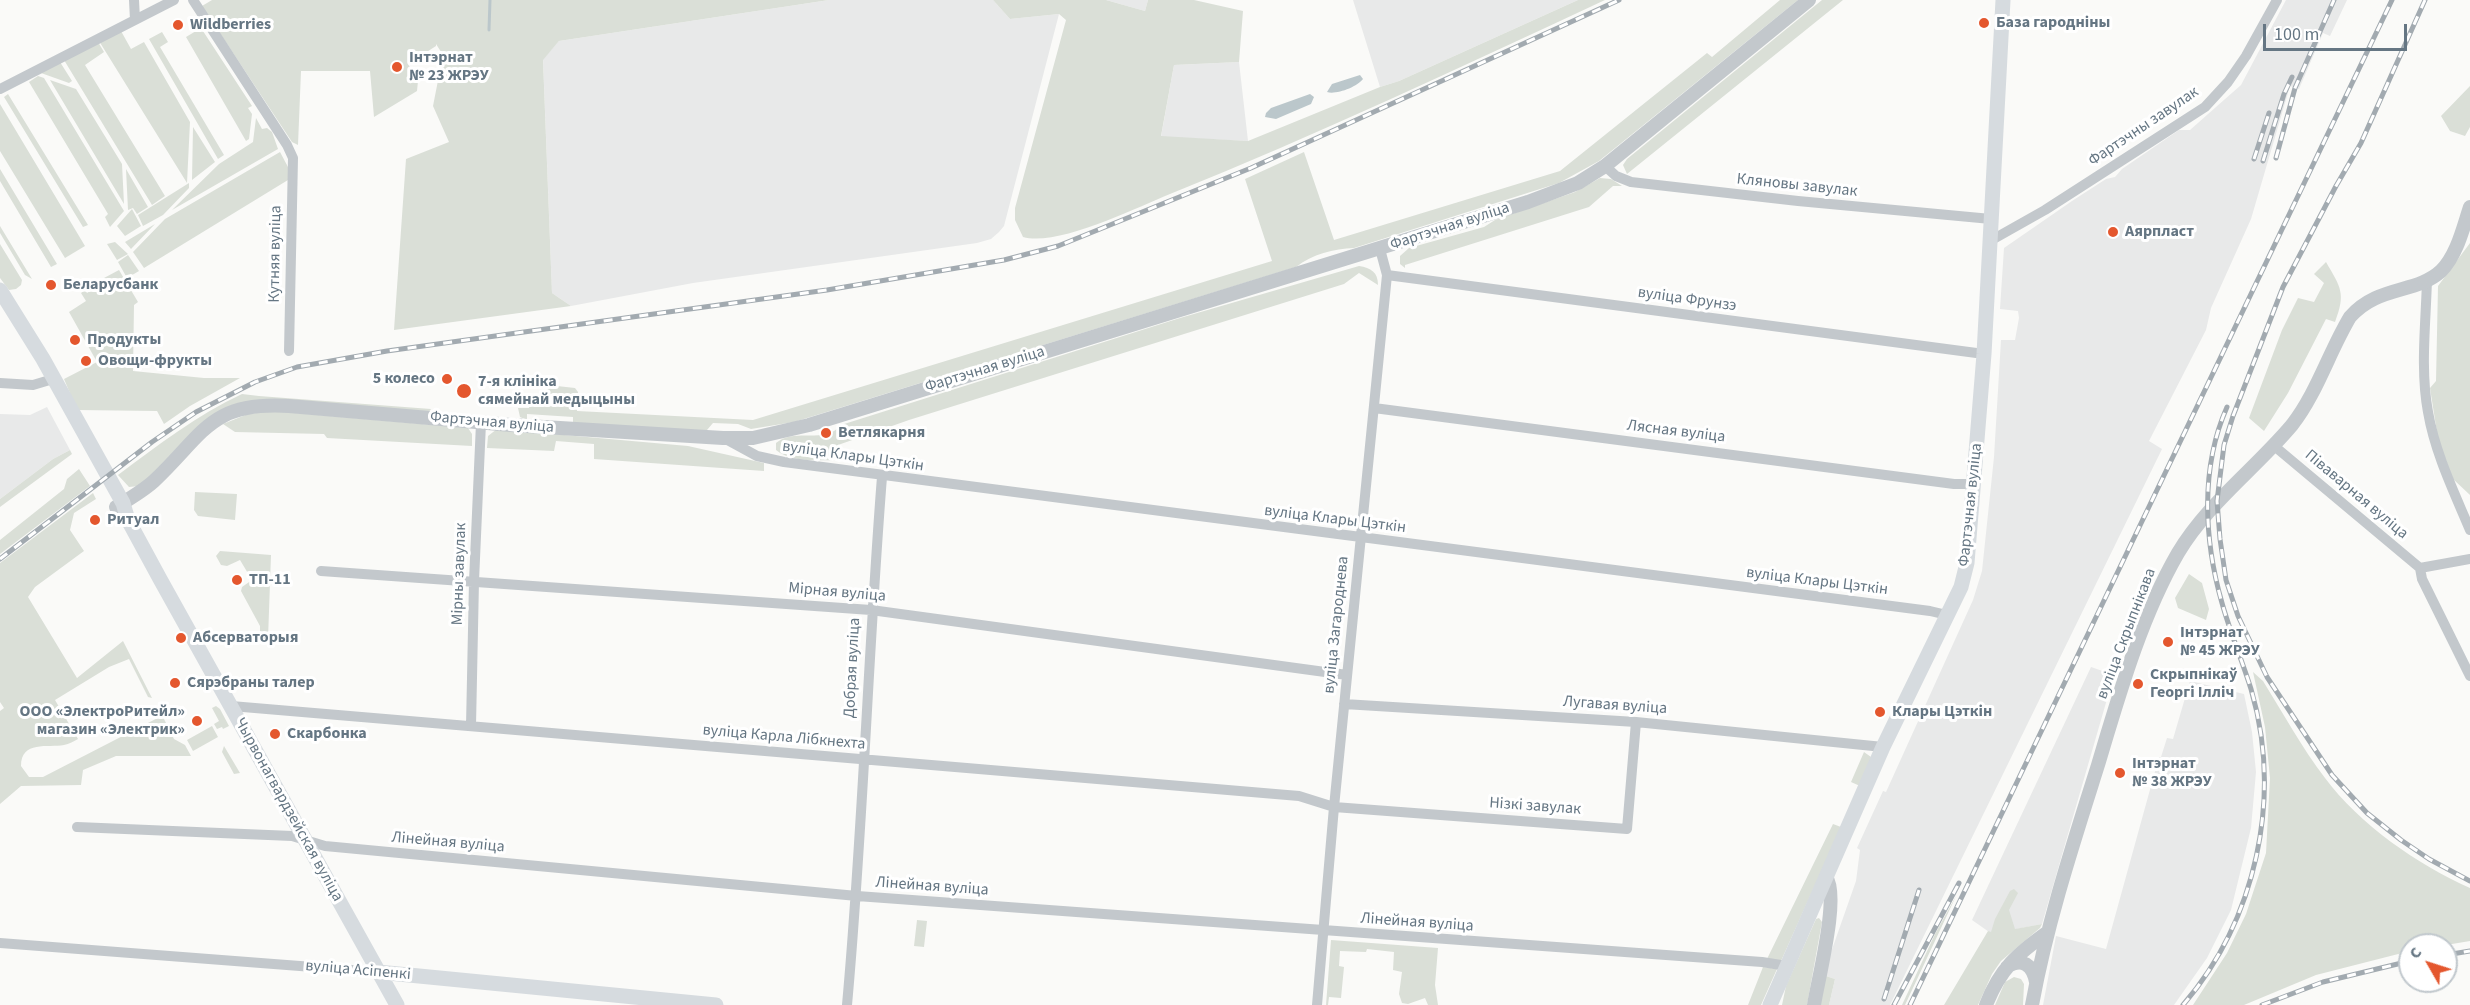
<!DOCTYPE html>
<html>
<head>
<meta charset="utf-8">
<style>
	body { margin:0 }
	#map { position:relative; width:2470px; height:1005px; overflow:hidden; background:#fafaf8; font-family:"Source Sans 3",sans-serif }
	canvas { display:block }
	.north { position:absolute; left:2398px; top:933px; width:60px; height:60px; box-sizing:border-box; background:#fff; border:2px solid #c1c8cd; border-radius:50%; rotate:309deg; font-size:16px; font-weight:700; line-height:24px; text-align:center; color:#657683 }
	.north::after { content:''; display:block; margin:auto; width:21px; height:27px; background:#e4572e; clip-path:polygon(50% 0,100% 100%,50% 72%,0 100%) }
	.scale { position:absolute; left:2263px; top:24px; width:144px; height:27px; box-sizing:border-box; border:3px solid #657683; border-top:0; padding-left:8px; font-size:18px; line-height:21px; white-space:nowrap; color:#657683; -webkit-text-stroke:4px #fff; paint-order:stroke }
</style>
</head>
<body>
<div id="map">
<canvas width="2470" height="1005"></canvas>
<div class="north">С</div>
<div class="scale">100 m</div>
</div>
<script>
const ctx = document.querySelector('canvas').getContext('2d');
ctx.lineJoin = 'round';
function fill(path, color) { ctx.fillStyle = color; ctx.fill(path, 'evenodd'); }
function stroke(path, color, width, dash) { ctx.strokeStyle = color; ctx.lineWidth = width; ctx.lineCap = dash ? 'butt' : 'round'; ctx.setLineDash(dash || []); ctx.stroke(path); }
function label(font, color, halo, rows, align = 'center') {
  ctx.font = font + ' "Source Sans 3",sans-serif'; ctx.lineWidth = 6; ctx.setLineDash([]); ctx.textBaseline = 'middle'; ctx.strokeStyle = halo; ctx.fillStyle = color; for (const [text, x, y, turn = 0] of rows) {
    ctx.save(); ctx.translate(x, y); ctx.rotate((+turn || 0) * Math.PI / 180); ctx.textAlign = isNaN(turn) ? turn : align; if (halo) ctx.strokeText(text, 0, 0); ctx.fillText(text, 0, 0); ctx.restore();
  }
}
const built = new Path2D(`
	M829 0H993L1010 19 1059 14 1004 226 999 232 991 239 977 243 693 283 571 306 552 293 543 59 559 41Z
	M1106 0H1148L1145 11Z
	M1353 0H1578L1399 81 1380 87Z
	M2286 0H2347L2330 36 2323 33 2299 89 2290 86 2251 219 2211 308 2206 330 2149 441 2162 449 1890 1005H1829L1835 979 1823 975 1856 881 1860 850 1857 848 1883 791 1886 792 1973 600 1982 571 1994 457 2001 340H2015L2019 318 2018 311 2000 309 2004 248 2072 201 2106 179 2115 177 2122 169 2179 130H2190L2216 107 2241 85Z
	M1239 62 1248 141 1161 137 1174 65Z
	M47 407 70 450 53 459 0 499V414L30 415Z
	M2091 667 2114 675 2042 924 1992 934 1972 920Z
	M2190 681 2244 694 2252 732 2256 772 2251 828 2231 910 2207 958 2174 1005H2043L2056 936 2106 949 2159 757H2161L2167 738 2173 739Z`);
const green = new Path2D(`
	M212 0H829L559 41 543 60 552 293 571 306 394 330 406 159 449 142 433 106 443 55 436 44V46L408 64 418 81 417 91 374 117 370 71H301L298 145 292 142 202 6Z
	M993 0H1106L1145 11 1148 0H1194L1243 11 1239 62 1174 65 1161 136 1248 141 1380 87 1399 81 1578 0H1605C1461 67 1317 135 1170 194 1136 208 1057 247 1023 237L1015 220V208L1066 20 1059 14 1010 19Z
	M1780 0H1798L1599 161 1559 183 1354 248C1334 249 1312 254 1296 267L794 422 751 429 738 424 713 423 707 430 675 431 573 424V417L527 414V420L520 417 518 408H529L530 399 547 400 548 385 575 388 578 392 577 411 753 420 1272 261 1245 179 1304 152 1334 240 1560 171 1707 53 1712 57Z
	M1822 0H1843L1627 174 1623 165 1627 159Z
	M201 28 252 106 248 108 252 114 249 139 246 141 186 37Z
	M121 31 131 49 144 42 190 122 187 183 99 41Z
	M162 32 168 42 160 47 224 155 218 159 149 39Z
	M98 42 104 52 85 65 165 196 152 205 64 60Z
	M60 62 72 81 69 83 41 73Z
	M38 76 44 78 124 211 110 227 105 217 108 214 29 82Z
	M50 80 76 89 122 164 124 204Z
	M2470 86V127L2465 136 2450 131 2441 116Z
	M8 94 88 225 83 227 4 97Z
	M0 104 85 246 65 258 0 151Z
	M256 118 262 129 267 128 272 132 278 149 172 210 219 164 253 142Z
	M193 127 215 162 192 180Z
	M280 152 288 167V180L144 268 133 252 165 219Z
	M0 169 57 264 51 267 0 181Z
	M126 169 148 207 137 214 133 208 128 210Z
	M1600 178 1611 179 1622 186H1613L1589 207 1405 265V268L1400 264V256L1409 248 1484 227 1495 220 1575 192Z
	M189 183V188L163 215 143 226 138 215Z
	M132 209 141 226 125 236 117 226Z
	M155 224 131 249 125 242Z
	M0 226 32 279 25 275 0 233Z
	M115 242 128 254 117 260 107 244Z
	M2470 243V495L2453 479 2438 439 2430 388 2436 381 2438 286Z
	M0 244 22 280 21 285 16 289 9 290 0 278Z
	M128 255 139 271 127 278 118 262Z
	M2326 262C2341 288 2346 293 2335 322L2326 319 2288 393 2264 431 2249 418 2282 330 2298 298 2314 302 2324 283 2314 274Z
	M1359 266C1371 268 1378 272 1378 285L1359 273 1344 284 909 420 838 445 839 460C820 460 791 463 776 450V443C795 427 825 445 841 425L1180 318Z
	M119 270 138 302 134 305 133 371 204 378H240L190 406 164 424 157 411 77 410 64 379 97 362 69 312 86 301 81 293 85 290 87 293 106 281 104 278Z
	M242 394 259 396 431 409 429 412 248 401C201 412 174 456 139 486L129 487 118 475C158 445 197 415 242 394Z
	M272 411 468 428 472 434V446L327 438 324 434 235 432 223 424 248 414Z
	M497 429 688 446 764 463V471L594 459V444L556 441 554 451 487 448 488 436Z
	M70 450 72 454 0 507V499L53 459Z
	M79 469 90 486 0 554V540L64 489 67 479Z
	M195 492 237 494 235 520 198 516 194 510Z
	M93 493 96 499 74 513 70 530 84 551 35 587 28 597 77 678 123 641 152 698 148 697 129 659 109 667 55 700 78 739C74 741 69 744 64 745 48 748 21 740 21 766L29 777H43L179 707 164 719 174 739 185 745 191 756H116L83 770 81 785 21 786 0 804V711L4 708 0 702V563Z
	M220 551 271 555 268 639 260 643V626L241 591 242 587 252 580 240 560 227 566 221 565 216 556Z
	M2189 574 2202 583 2209 609 2206 620 2178 608 2175 598Z
	M2253 672 2263 681C2283 713 2302 748 2325 778 2359 824 2418 865 2470 888V941L2446 945H2410V951L2316 975 2244 1005H2193L2227 953 2246 914 2266 853 2270 778 2265 727Z
	M216 706 220 709 229 726 223 729 222 727 217 729 214 724 219 721 212 708Z
	M212 726 218 737 193 751 187 740Z
	M224 746 240 773 234 774 222 752Z
	M1864 752 1871 757 1860 786 1851 782Z
	M1833 824 1841 827 1781 961 1767 959Z
	M2014 889 2018 893 2009 910 2015 929 2042 924 2040 928 2001 961 1992 974 1978 1005H1944L1988 931 1991 932 1995 919 2010 891Z
	M1956 896 1905 1005H1902L1935 934Z
	M1819 918 1822 922 1807 1005H1782L1786 986 1816 919Z
	M917 920 927 921 924 947 914 946Z
	M1331 940 1438 948 1435 985 1438 1005H1428L1425 998 1408 1004 1402 1003 1399 994 1402 972 1393 970 1394 952 1367 949 1366 952 1340 951 1339 966 1344 967 1341 998 1329 997 1328 1005H1326Z
	M1763 967 1777 969 1761 1005H1748Z
	M1823 975 1835 979 1829 1005H1818Z
	M2014 977 2021 979 2024 984 2023 1005H1995L2005 982Z`);
const water = new Path2D(`
	M1360 75 1363 79C1357 87 1336 95 1327 92L1332 84Z
	M1310 94 1314 97 1311 104 1276 119 1265 117 1266 113 1271 108Z`);
const stream = new Path2D(`
	M489 30 490 0`);
const minor = new Path2D(`
	M134 0 135 20
	M193 0 287 145 293 158 289 351
	M0 89 174 0
	M1605 166 1616 176 1631 182 1798 201 1991 219
	M1990 241 2045 210 2205 107 2228 82 2246 56 2277 0
	M1387 275 1984 354
	M2427 279C2426 322 2420 369 2428 412 2435 453 2454 492 2470 530
	M0 383 33 385 53 379
	M1374 408 1954 484H1975
	M724 438 757 456 784 462 1930 611 1947 615
	M2273 445 2420 568 2422 579 2470 676
	M2420 568 2470 559
	M321 571 871 610 1347 675
	M1344 704 1636 722 1883 747
	M231 706 1299 796 1334 807 1627 829 1636 722
	M471 726 474 581 481 423
	M77 827 292 836 325 846 857 896 1762 962 1787 966
	M0 943 378 972
	M847 1005C863 829 868 653 882 477
	M1317 1005 1334 807 1387 275 1380 249`);
const tertiary = new Path2D(`
	M116 507C129 499 143 491 154 481 204 434 210 401 289 406L511 425 723 438H753L809 425 1528 202 1578 183 1605 166 1809 0
	M2007 967C2022 957 2033 965 2036 982
	M1814 1005C1818 979 1840 896 1826 877
	M1986 1005C2000 969 2017 954 2048 932
	M2032 1005C2047 923 2073 844 2098 765 2119 695 2141 617 2178 553 2208 503 2255 469 2292 425 2317 393 2329 352 2350 317 2378 285 2416 294 2441 271 2457 255 2463 228 2470 207`);
const secondary = new Path2D(`
	M0 290 43 359 123 503 128 520 160 579 397 1005
	M378 972 716 1005
	M1770 1005 1883 747 1961 587 1967 563 1984 354 2003 0`);
const rail = new Path2D(`
	M2425 0 2361 143 2336 186 2283 287 2233 416 2224 445 2217 501 2220 539 2226 580 2238 616 2267 677 2332 775 2367 813 2401 840 2429 859 2470 881
	M2276 158 2295 88 2334 0
	M2254 159 2269 113
	M2263 161 2284 94 2292 77
	M0 559 152 442 196 412 255 382 297 367 387 351 827 290 1004 260 1058 246 1251 168 1619 0
	M2446 955 2470 951
	M1884 999 1919 890
	M1894 1005 1959 883
	M1910 1005 2392 0
	M2183 1005C2256 920 2283 798 2251 689 2242 660 2230 632 2222 603 2204 540 2200 468 2227 407
	M2262 1005 2323 982 2410 961`);
const markers = [
	[1984,23,6,"#e4572e"],
	[178,25,6,"#e4572e"],
	[397,67,6,"#e4572e"],
	[2113,232,6,"#e4572e"],
	[51,285,6,"#e4572e"],
	[75,340,6,"#e4572e"],
	[86,361,6,"#e4572e"],
	[447,379,6,"#e4572e"],
	[464,391,8,"#e4572e"],
	[826,433,6,"#e4572e"],
	[95,520,6,"#e4572e"],
	[237,580,6,"#e4572e"],
	[181,638,6,"#e4572e"],
	[2168,642,6,"#e4572e"],
	[175,683,6,"#e4572e"],
	[2138,684,6,"#e4572e"],
	[1880,712,6,"#e4572e"],
	[197,721,6,"#e4572e"],
	[275,734,6,"#e4572e"],
	[2120,773,6,"#e4572e"]
];
const poiNames = [
	["База гародніны",1996,23],
	["Wildberries",190,25],
	["Інтэрнат",409,58],
	["№ 23 ЖРЭУ",409,76],
	["Аярпласт",2125,232],
	["Беларусбанк",63,285],
	["Продукты",87,340],
	["Овощи-фрукты",98,361],
	["5 колесо",435,379,"right"],
	["7-я клініка",478,382],
	["сямейнай медыцыны",478,400],
	["Ветлякарня",838,433],
	["Ритуал",107,520],
	["ТП-11",249,580],
	["Інтэрнат",2180,633],
	["№ 45 ЖРЭУ",2180,651],
	["Абсерваторыя",193,638],
	["Скрыпнікаў",2150,675],
	["Георгі Ілліч",2150,693],
	["Сярэбраны талер",187,683],
	["ООО «ЭлектроРитейл»",185,712,"right"],
	["магазин «Электрик»",185,730,"right"],
	["Клары Цэткін",1892,712],
	["Скарбонка",287,734],
	["Інтэрнат",2132,764],
	["№ 38 ЖРЭУ",2132,782]
];
const streetNames = [
	["Фартэчны завулак",2144,127,-34],
	["Кляновы завулак",1797,186,6],
	["Фартэчная вуліца",1450,227,-18],
	["Кутняя вуліца",276,254,-89],
	["вуліца Фрунзэ",1687,300,8],
	["Фартэчная вуліца",985,370,-17],
	["Фартэчная вуліца",492,423,5],
	["Лясная вуліца",1676,432,7],
	["вуліца Клары Цэткін",853,457,8],
	["Піваварная вуліца",2356,495,40],
	["Фартэчная вуліца",1971,505,-84],
	["вуліца Клары Цэткін",1335,520,7],
	["Мірны завулак",460,574,-88],
	["вуліца Клары Цэткін",1817,582,7],
	["Мірная вуліца",837,593,5],
	["вуліца Загароднева",1337,625,-84],
	["вуліца Скрыпнікава",2127,634,-69],
	["Добрая вуліца",853,668,-87],
	["Лугавая вуліца",1615,706,4],
	["вуліца Карла Лібкнехта",784,738,5],
	["Нізкі завулак",1535,807,4],
	["Чырвонагвардзейская вуліца",288,810,61],
	["Лінейная вуліца",448,843,5],
	["Лінейная вуліца",932,887,4],
	["Лінейная вуліца",1417,923,4],
	["вуліца Асіпенкі",358,971,5]
];
fill(built, '#e8e9e9');
fill(green, '#dadfd7');
fill(water, '#bbc7cb');
stroke(stream, '#bbc7cb', 3);
stroke(minor, '#c3c8cc', 10);
stroke(tertiary, '#c3c8cc', 14);
stroke(secondary, '#d6dbdf', 15);
stroke(rail, '#a2aab0', 5);
stroke(rail, '#fff', 3, [9]);
for (const [x, y, r, color] of markers) { const dot = new Path2D(); dot.arc(x, y, r, 0, 2 * Math.PI); ctx.fillStyle = color; ctx.fill(dot); stroke(dot, '#fff', 2); }
label('bold 16px', '#657683', '#fff', poiNames, 'left');
label('16px', '#657683', '#fff', streetNames);
</script>
</body>
</html>
